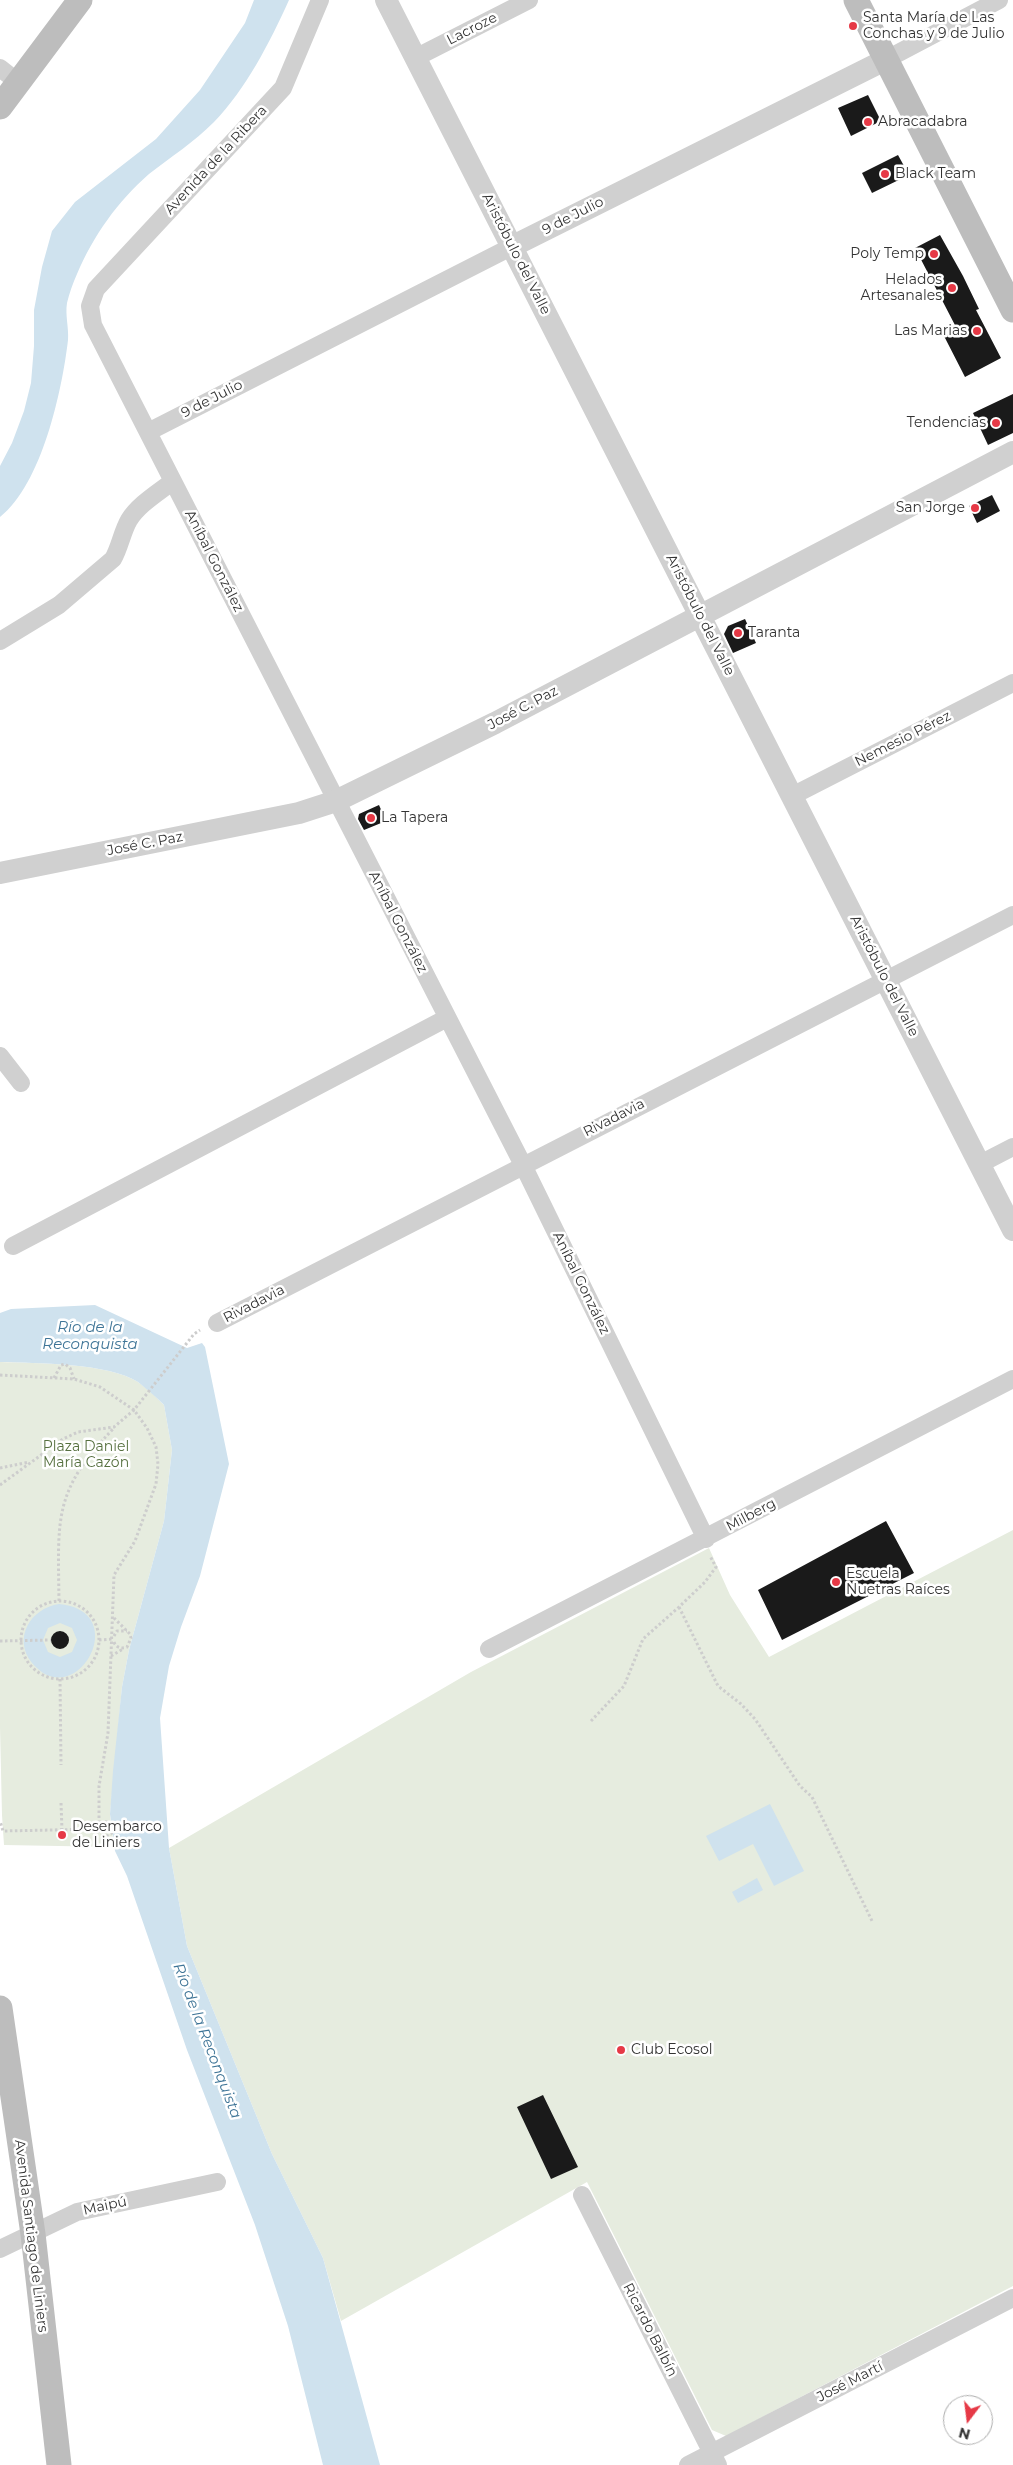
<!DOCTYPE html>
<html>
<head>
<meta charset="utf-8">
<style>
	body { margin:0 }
	#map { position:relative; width:1013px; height:2465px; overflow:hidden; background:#fff; font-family:Montserrat,sans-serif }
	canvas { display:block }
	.north { position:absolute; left:943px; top:2395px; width:50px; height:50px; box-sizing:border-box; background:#fff; border:1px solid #adadad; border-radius:50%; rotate:195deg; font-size:14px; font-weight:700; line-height:20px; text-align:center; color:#333 }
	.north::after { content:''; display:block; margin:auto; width:18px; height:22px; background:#e63946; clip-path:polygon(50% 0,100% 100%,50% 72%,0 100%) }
</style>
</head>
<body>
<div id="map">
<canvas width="1013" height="2465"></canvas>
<div class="north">N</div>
</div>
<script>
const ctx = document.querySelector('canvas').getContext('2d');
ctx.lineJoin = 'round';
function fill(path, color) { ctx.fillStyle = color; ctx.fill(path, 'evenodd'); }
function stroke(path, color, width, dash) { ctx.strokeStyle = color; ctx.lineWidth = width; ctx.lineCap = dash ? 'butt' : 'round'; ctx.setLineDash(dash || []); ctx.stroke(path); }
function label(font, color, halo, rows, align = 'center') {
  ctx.font = font + ' Montserrat,sans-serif'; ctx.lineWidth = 5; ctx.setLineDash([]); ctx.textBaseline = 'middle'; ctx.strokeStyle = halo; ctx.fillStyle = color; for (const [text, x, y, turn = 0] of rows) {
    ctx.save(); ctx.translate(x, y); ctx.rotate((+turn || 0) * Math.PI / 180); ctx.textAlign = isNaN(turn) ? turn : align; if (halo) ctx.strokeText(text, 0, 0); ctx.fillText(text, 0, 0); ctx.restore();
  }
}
const green = new Path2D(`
	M0 1362C35 1363 109 1363 138 1382 147 1388 156 1397 164 1405L172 1450 164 1521 129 1650 122 1687 110 1814 114 1847 4 1845 2 1815 0 1727Z
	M1013 1530V2286L726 2436 712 2430 587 2182 341 2321 323 2258 272 2154 187 1946 169 1848 471 1672 709 1548 730 1595 769 1657Z`);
const water = new Path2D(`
	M254 0H289C270 42 246 89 214 122 194 142 171 157 149 174 118 201 93 236 77 274 73 283 69 294 67 303 65 315 69 328 68 340 62 391 42 484 0 517V466L12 443 24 411 31 383 34 346V310L42 267 52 231 75 202 156 139 200 90 245 23Z
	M95 1305 187 1348 202 1343 205 1347 229 1464 200 1576 181 1627 169 1666 160 1718 169 1848 187 1946 272 2154 323 2258 380 2465H323L288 2326 255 2225 187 2050 127 1876 115 1851 110 1814 113 1771 122 1687 129 1650 164 1521 172 1450 164 1405C156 1397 147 1389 138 1382 109 1363 35 1363 0 1362V1313L11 1309Z
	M59 1604C134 1611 76 1715 32 1663 12 1638 31 1608 59 1604ZM60 1623 72 1628 77 1640 72 1652 60 1657 48 1652 43 1640 48 1628Z
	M770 1804 804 1871 774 1886 753 1844 719 1861 706 1836Z
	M757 1878 763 1890 738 1903 732 1892Z`);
const building = new Path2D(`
	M868 95 881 121 851 136 838 108Z
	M898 155 909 175 872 193 862 173Z
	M940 235 963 276 979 309 976 310 1001 358 965 377 944 336 957 329 915 248Z
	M1013 394V433L988 445 973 413Z
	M992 495 1000 511 977 523 969 506Z
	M745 619 756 643 733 653 724 634 728 626Z
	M379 805 386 821 364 830 358 819 359 814Z
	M886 1521 914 1573 782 1640 758 1590Z
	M51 1640a9 9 0 1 1 18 0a9 9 0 1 1-18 0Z
	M543 2095 578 2167 551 2179 517 2107Z`);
const path = new Path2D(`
	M0 1375 74 1379 100 1387 134 1410 147 1428 156 1447 158 1464 156 1484 135 1541 114 1575 108 1733 99 1786V1829L3 1831 0 1821
	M54 1378 61 1365 65 1364 70 1368 74 1379
	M0 1468 29 1462
	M0 1485 63 1439 78 1432 114 1427 134 1410 194 1334 200 1330
	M21 1640a39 39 0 1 1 78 0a39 39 0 1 1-78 0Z
	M59 1601C58 1518 53 1491 114 1428
	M679 1607 718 1686 741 1704 755 1719 800 1786 812 1797 872 1921
	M114 1636 117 1631H127
	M99 1640 113 1639
	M0 1641 51 1640
	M114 1642C116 1648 122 1649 127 1647L131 1638 130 1634 114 1618
	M111 1656 123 1649
	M60 1679 61 1765
	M591 1721 624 1686 643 1639 679 1607 705 1582 716 1567 710 1556
	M61 1803 62 1830
	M99 1829a7 7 0 1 1 14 0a7 7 0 1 1-14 0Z`);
const minor = new Path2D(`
	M320 0 283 88 96 289 90 306 93 325 523 1165 706 1539
	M415 58 529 0
	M887 59 999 0
	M0 68 19 83
	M148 432 513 246
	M0 641 59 605 113 559C120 547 122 532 129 520 139 504 158 493 173 481
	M792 796 1013 683
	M0 1056 21 1083
	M980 1164 1013 1147
	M13 1246 447 1018
	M217 1323 1013 915
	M489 1649 1013 1379
	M582 2195 718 2465
	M0 2249 77 2212 217 2182
	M688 2465 1013 2298`);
const tertiary = new Path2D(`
	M386 0 1013 1230
	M513 246 887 59
	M0 873 299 813 336 801 495 723 1013 452`);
const secondary = new Path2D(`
	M856 0 1013 310
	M0 107 80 0
	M0 2008 33 2234 59 2465`);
const markers = [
	[853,26,5,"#e63946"],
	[868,122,5,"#e63946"],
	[885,174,5,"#e63946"],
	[934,254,5,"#e63946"],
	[952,288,5,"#e63946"],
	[977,331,5,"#e63946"],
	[996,423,5,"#e63946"],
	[975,508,5,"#e63946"],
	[738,633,5,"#e63946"],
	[371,818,5,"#e63946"],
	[836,1582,5,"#e63946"],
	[62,1835,5,"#e63946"],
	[621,2050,5,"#e63946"]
];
const poiNames = [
	["Santa María de Las",863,18],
	["Conchas y 9 de Julio",863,34],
	["Abracadabra",878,122],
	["Black Team",895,174],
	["Poly Temp",924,254,"right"],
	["Helados",942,280,"right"],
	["Artesanales",942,296,"right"],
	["Las Marias",967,331,"right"],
	["Tendencias",986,423,"right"],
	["San Jorge",965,508,"right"],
	["Taranta",748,633],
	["La Tapera",381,818],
	["Escuela",846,1574],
	["Nuetras Raíces",846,1590],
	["Desembarco",72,1827],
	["de Liniers",72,1843],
	["Club Ecosol",631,2050]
];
const streetNames = [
	["Lacroze",472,29,-27],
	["Avenida de la Ribera",216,160,-47],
	["9 de Julio",573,216,-27],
	["Aristóbulo del Valle",516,254,63],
	["9 de Julio",212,399,-27],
	["Aníbal González",214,561,63],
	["Aristóbulo del Valle",700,615,63],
	["José C. Paz",523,708,-28],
	["Nemesio Pérez",903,739,-27],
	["José C. Paz",145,844,-11],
	["Aníbal González",398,922,63],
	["Aristóbulo del Valle",884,976,63],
	["Rivadavia",614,1118,-27],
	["Aníbal González",581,1283,64],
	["Rivadavia",254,1304,-27],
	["Milberg",751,1515,-28],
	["Maipú",105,2206,-12],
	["Avenida Santiago de Liniers",31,2236,83],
	["Ricardo Balbín",650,2330,63],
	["José Martí",850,2382,-27]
];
const parkNames = [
	["Plaza Daniel",86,1447],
	["María Cazón",86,1463]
];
const waterNames = [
	["Río de la",90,1328],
	["Reconquista",90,1345],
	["Río de la Reconquista",207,2041,69]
];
fill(green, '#e6ecdf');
fill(water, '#cfe2ee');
fill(building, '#1a1a1a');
stroke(path, '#cdcdcd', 3, [2.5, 2.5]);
stroke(minor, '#d0d0d0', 18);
stroke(tertiary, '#d0d0d0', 22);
stroke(secondary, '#bdbdbd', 25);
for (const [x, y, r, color] of markers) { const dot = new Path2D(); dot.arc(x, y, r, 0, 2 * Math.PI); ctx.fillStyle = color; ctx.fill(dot); stroke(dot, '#fff', 2); }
label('14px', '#333', '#fff', poiNames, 'left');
label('14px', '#333', '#fff', streetNames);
label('14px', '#56703f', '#fff', parkNames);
label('italic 15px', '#3f7597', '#fff', waterNames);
</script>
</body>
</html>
